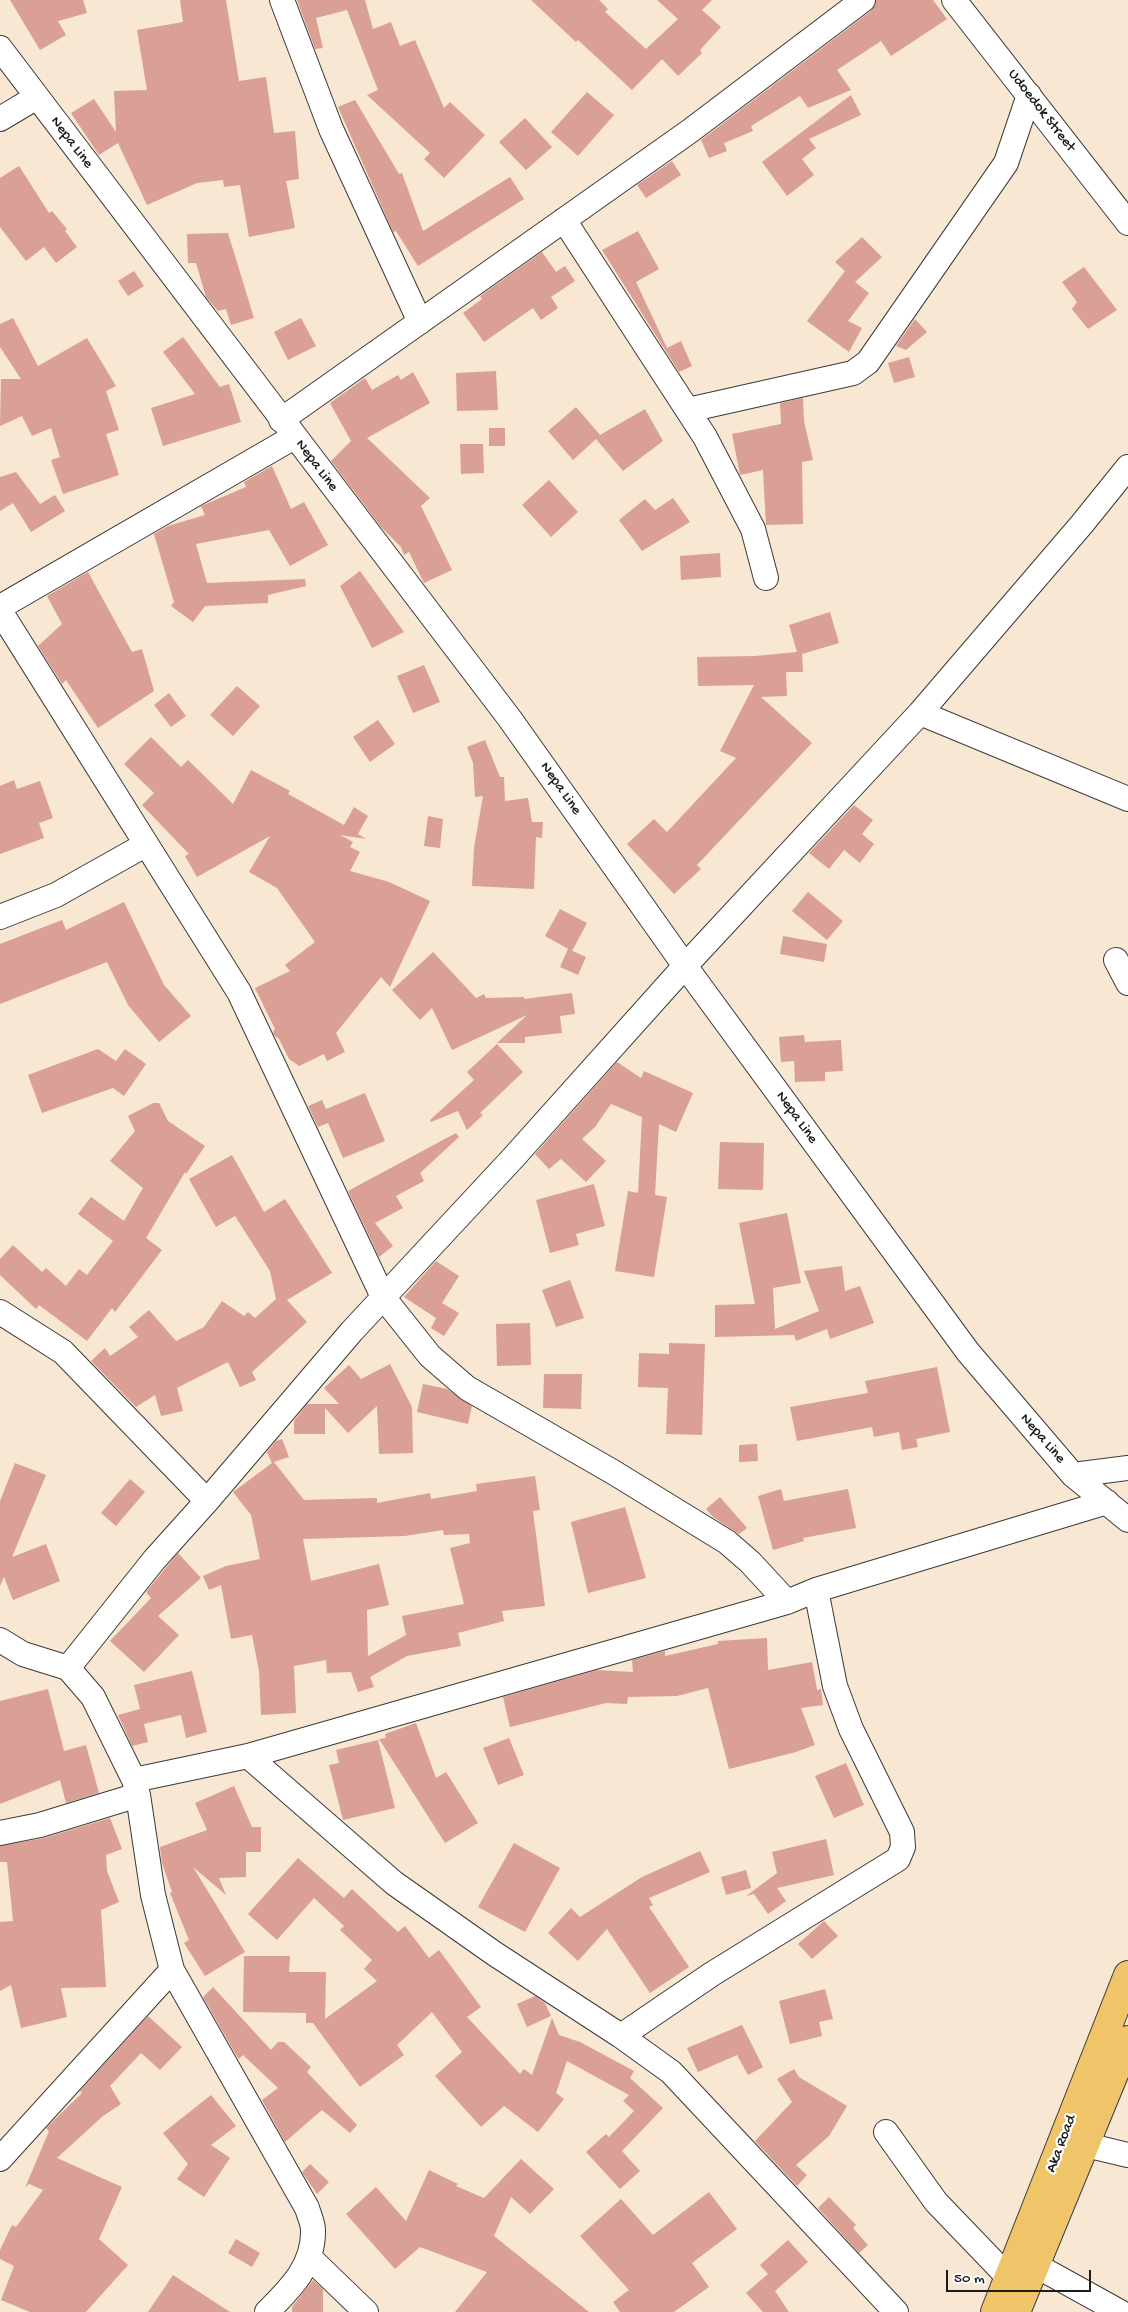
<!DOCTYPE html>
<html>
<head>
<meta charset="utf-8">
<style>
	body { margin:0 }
	#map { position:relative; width:1128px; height:2312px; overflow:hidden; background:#f7e7d3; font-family:"Gochi Hand",sans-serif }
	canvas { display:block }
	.scale { position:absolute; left:946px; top:2270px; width:145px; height:22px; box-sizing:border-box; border:2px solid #1c1c1c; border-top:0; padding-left:6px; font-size:15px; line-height:18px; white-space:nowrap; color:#1c1c1c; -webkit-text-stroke:4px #fff; paint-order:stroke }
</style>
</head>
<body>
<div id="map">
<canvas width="1128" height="2312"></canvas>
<div class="scale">50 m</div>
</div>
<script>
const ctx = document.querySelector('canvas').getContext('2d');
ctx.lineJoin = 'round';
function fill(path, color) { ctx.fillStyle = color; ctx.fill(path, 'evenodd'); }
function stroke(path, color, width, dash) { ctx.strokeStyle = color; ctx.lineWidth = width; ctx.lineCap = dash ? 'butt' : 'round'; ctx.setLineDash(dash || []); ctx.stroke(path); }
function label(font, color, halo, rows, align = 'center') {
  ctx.font = font + ' "Gochi Hand",sans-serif'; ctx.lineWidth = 4.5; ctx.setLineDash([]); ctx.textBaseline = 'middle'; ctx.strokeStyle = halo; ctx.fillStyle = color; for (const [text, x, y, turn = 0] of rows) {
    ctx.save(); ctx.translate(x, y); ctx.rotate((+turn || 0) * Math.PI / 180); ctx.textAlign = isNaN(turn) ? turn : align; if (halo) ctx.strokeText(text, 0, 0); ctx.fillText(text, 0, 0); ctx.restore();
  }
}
const building = new Path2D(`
	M10 0H83L87 13 58 21 66 35 40 50Z
	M180 0H226L239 81 266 77 274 133 295 131 299 179 286 181 295 228 249 237 240 185 224 187 223 180 197 183 147 205 118 143 99 155 71 113 94 99 116 132 114 91 147 90 137 30 183 22Z
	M297 0H365L373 29 391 22 400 46 415 40 444 108 450 102 485 135 444 178 424 159 430 153 367 95 378 90 347 10 316 18 323 48 315 49Z
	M531 0H599L608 9 605 12 646 49 678 19 657 0H712L702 10 721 27 700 50 702 53 678 76 662 59 632 90 578 40 576 42Z
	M876 0H933L947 19 891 56 881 41 837 70 851 90 808 108 800 96 751 126 753 131 724 143 727 151 709 158 701 140 871 11Z
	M587 92 614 115 578 156 551 132Z
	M851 95 861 115 809 139 816 148 802 159 814 175 787 196 762 162Z
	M355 100 399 174 402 173 423 231 510 177 524 199 418 266 396 231 393 232 338 107Z
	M525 118 552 147 526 170 499 142Z
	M672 161 681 175 646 198 637 185Z
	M19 166 49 213 52 211 67 229 65 231 77 247 56 263 44 247 26 261 0 227V178Z
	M638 231 659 269 636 282 667 348 681 341 692 366 679 372 602 250Z
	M228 233 254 318 231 325 226 309 218 311 206 297 196 263H188L187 234Z
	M862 237 882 257 855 282 869 293 848 321 862 328 849 352 807 321 845 271 835 262Z
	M542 252 556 272 565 266 575 281 551 297 558 308 541 320 533 308 484 342 463 313 482 299 480 296Z
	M1084 267 1117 310 1088 329 1072 309 1077 302 1062 282Z
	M134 271 144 286 128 296 118 281Z
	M13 318 38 366 87 338 116 386 106 391 119 430 106 434 119 475 63 494 51 460 60 457 51 428 32 436 22 416 0 426 1 379H21L0 347V324Z
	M301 318 316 346 288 360 274 332Z
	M915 319 927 332 906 350 896 346Z
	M183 337 220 387 229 384 241 422 163 446 151 408 195 394 163 352Z
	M909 357 915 377 894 383 888 363Z
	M496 371 498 410 457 411 456 373Z
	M413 372 430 403 367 438 430 498 421 506 452 570 424 583 409 552 404 555 401 547 381 527 331 461 351 441 330 403 365 378 372 390 398 375 401 380Z
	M803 398 804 421 813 460 802 462 803 524 766 525 763 470 740 475 732 434 781 424 780 403Z
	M576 407 600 435 645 409 663 441 623 471 596 439 573 460 548 431Z
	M489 428H505V446H489Z
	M460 444H483L484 473 461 474Z
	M272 466 291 509 304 502 328 545 290 566 269 530 196 544 207 583 305 579 306 586 268 595V603L205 606 193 622 171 606 174 602 154 534 168 526 205 515 201 506 246 487 244 482Z
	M16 472 40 504 55 495 65 511 31 532 13 503 0 511V477Z
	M549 480 578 512 551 537 522 505Z
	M673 498 690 522 642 551 619 520 645 499 655 510Z
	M720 553 721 577 681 580 680 556Z
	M360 571 404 632 372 648 340 586Z
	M88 572 132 652 142 649 154 691 98 728 66 680 62 684 38 646 62 624 47 596Z
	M830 612 839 643 802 654 803 672H786L787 696 761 697 812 743 697 865 701 869 674 894 627 844 654 819 667 832 736 758 720 751 754 685 698 686 697 657 755 656 797 652 789 625Z
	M424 665 440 702 413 713 397 676Z
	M237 686 260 706 233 736 210 715Z
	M169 693 186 716 171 727 154 705Z
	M378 720 395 744 370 762 353 737Z
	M151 737 181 767 188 760 233 804 251 770 290 791 288 794 344 825 354 807 368 816 358 834 366 839 340 835 353 842 350 847 360 852 350 871 389 882 430 901 390 987 381 977 336 1033 345 1052 327 1061 324 1054 299 1066 289 1059 279 1039 274 1035 273 1032 275 1029 255 988 290 971 285 965 315 942 277 888 249 872 270 836 197 877 185 856 189 854 142 805 154 793 124 764Z
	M485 740 500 777H504L505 801 528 798 532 822H543L542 838 536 837 534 889 472 886 474 848 483 796 475 797 473 763 467 747Z
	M14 780 17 789 40 781 53 818 39 823 44 838 0 854V786Z
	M854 805 873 820 862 834 874 844 860 863 844 850 829 869 809 853Z
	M428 816 443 819 440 848 424 846Z
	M808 892 843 921 827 940 792 911Z
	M124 902 164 985 191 1016 159 1042 128 1005 107 962 0 1004V944L62 920 66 930Z
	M560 909 587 923 572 951 545 936Z
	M783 936 827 944 824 962 780 954Z
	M568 949 586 957 578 975 560 967Z
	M433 952 476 998 484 994 486 998 524 997V999L572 993 575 1014 560 1016 562 1033 525 1037V1043H497L527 1015 452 1050 432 1008 420 1020 392 990Z
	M804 1035 805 1042 841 1040 843 1071 825 1072V1081L795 1082 794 1061 781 1062 779 1037Z
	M497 1044 523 1072 480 1113 483 1115 467 1130 458 1111 431 1122 430 1120 474 1080 467 1072Z
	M98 1049 116 1061 125 1049 146 1064 124 1096 113 1088 42 1113 28 1075Z
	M617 1062 641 1078 644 1071 693 1093 676 1132 659 1124 655 1195 667 1197 654 1277 615 1271 628 1191 638 1193 642 1117 611 1104 595 1127 582 1139 606 1161 586 1182 561 1159 549 1169 535 1154Z
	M365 1093 385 1141 343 1158 328 1123 318 1127 308 1106 322 1100 326 1109Z
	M153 1103H159L168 1121 205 1146 186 1174 185 1172 146 1238 162 1250 115 1312 112 1308 87 1341 39 1305 36 1309 0 1275V1259L13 1245 42 1272 46 1268 66 1286 79 1269 87 1275 113 1241 78 1214 91 1197 124 1221 143 1188 110 1161 135 1131 128 1116Z
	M456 1133 459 1137 420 1173 424 1181 396 1196 403 1208 375 1223 393 1246 379 1257 348 1191Z
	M720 1142 764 1143 763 1190 718 1189Z
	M232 1155 264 1212 285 1199 332 1273 287 1300 307 1322 252 1372 256 1380 240 1387 228 1362 177 1388 183 1411 161 1416 155 1395 136 1407 91 1361 105 1348 110 1356 138 1337 129 1327 149 1310 176 1341 204 1327 222 1301 244 1316 248 1312 255 1318 276 1299 270 1271 235 1216 216 1227 189 1179Z
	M594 1184 605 1226 576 1234 579 1245 550 1253 536 1200Z
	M787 1213 801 1283 773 1288 775 1329 819 1311 804 1271 842 1266 845 1291 860 1286 874 1323 830 1339 827 1329 796 1341 794 1335 715 1337V1305L755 1304 739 1223Z
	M436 1261 459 1276 442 1303 459 1313 444 1336 431 1328 436 1318 404 1297Z
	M570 1280 584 1318 556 1327 542 1290Z
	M530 1323 531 1365 497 1366 496 1324Z
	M669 1343 705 1344 702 1435 666 1434 668 1388 638 1387 639 1353 669 1354Z
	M390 1364 412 1407 413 1453 379 1454 377 1406 348 1433 325 1408V1434H294V1421L307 1404H339L324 1388 349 1365 361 1379Z
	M937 1367 950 1432 916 1439 918 1447 902 1450 899 1432 874 1437 872 1427 797 1441 790 1407 868 1393 865 1381Z
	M544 1374H582L581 1409 543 1408Z
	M423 1384 447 1389 472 1406 468 1424 417 1412Z
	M282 1439 289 1457 274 1462 304 1500 377 1498V1503L430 1493 431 1499 477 1491 476 1484 535 1476 540 1510 533 1511 545 1606 502 1611 504 1621 458 1633 461 1646 407 1656 370 1677 374 1687 358 1692 351 1672 327 1673 326 1660 294 1666 296 1713 261 1715 259 1671 252 1635 231 1639 221 1585 209 1590 203 1576 226 1566 260 1559 251 1515 233 1492 272 1463 267 1452 276 1441ZM443 1530 444 1535 469 1534 470 1543 450 1548 464 1604 402 1616 406 1635 368 1656 367 1610 389 1605 379 1564 311 1581 303 1539 405 1536Z
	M757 1444 758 1461 739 1462V1445Z
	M15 1463 46 1475 12 1557 46 1544 60 1581 13 1600 4 1577 0 1586V1501Z
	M130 1479 145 1492 116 1526 101 1513Z
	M781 1489 784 1501 848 1489 856 1528 803 1538 804 1541 773 1550 758 1496Z
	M720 1497 747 1528 739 1534 713 1517 706 1509Z
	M625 1507 646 1578 588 1593 571 1522Z
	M178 1553 201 1578 158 1616 179 1635 144 1672 110 1641 151 1598 146 1592Z
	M767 1638 768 1670 812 1662 817 1690 821 1689 823 1705 801 1708 815 1745 796 1752 729 1769 708 1688 677 1696 628 1697 627 1704 606 1703 510 1727 503 1697 597 1670 633 1672 632 1660 665 1651V1656L718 1644V1641Z
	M192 1671 207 1732 186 1738 181 1715 144 1724 148 1742 132 1746 118 1715 140 1709 134 1685Z
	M48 1689 64 1751 86 1745 99 1793 66 1803 60 1780 0 1804V1701Z
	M416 1723 436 1778 446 1772 478 1823 445 1843 379 1739 386 1738 385 1734Z
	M509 1738 524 1775 498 1785 483 1748Z
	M378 1740 395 1808 343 1820 329 1765 339 1763 336 1750Z
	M846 1763 864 1805 834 1818 815 1776Z
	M234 1786 252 1827H261V1852H246V1877L219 1878 226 1895 193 1867 245 1952 205 1976 184 1943 189 1940 170 1893 172 1892 162 1863 160 1847 207 1830 195 1803Z
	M110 1818 122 1849 106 1855 107 1871 119 1902 101 1910 106 1987 61 1988 67 2017 21 2028 11 1985 0 1991V1922L13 1921 7 1862H0V1846L44 1838Z
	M826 1839 834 1875 777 1888 786 1901 768 1914 754 1894 746 1896 777 1873 772 1852Z
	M514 1843 560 1868 525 1932 478 1907Z
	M700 1851 710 1872 649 1898 653 1905 649 1907 689 1967 650 1993 607 1929 578 1961 548 1933 571 1908 580 1917 642 1877Z
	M298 1858 344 1898 352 1889 398 1932 405 1926 429 1958 439 1950 481 2007 467 2017 520 2074 524 2069 532 2075 552 2018 559 2035 580 2042 634 2071 630 2078 663 2108 622 2151 640 2171 620 2189 586 2152 606 2134 609 2137 634 2111 623 2101 629 2095 567 2061 556 2093 564 2099 538 2132 504 2106 481 2127 435 2076 462 2052 432 2012 397 2045 404 2055 360 2087 313 2023H306V2013L243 2012 244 1956H290L289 1972H326L325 2019 377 1981 364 1969 372 1960 340 1930 344 1926 314 1898 277 1940 248 1914Z
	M746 1870 751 1888 726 1895 721 1877Z
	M824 1921 838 1936 812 1959 798 1944Z
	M213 1987 271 2050 278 2042H284L311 2067 307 2072 357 2125 350 2133 322 2110 285 2142 262 2100 278 2088 243 2055 239 2059 236 2055 203 1997Z
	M825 1989 833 2019 819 2022 822 2036 790 2044 779 2001Z
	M535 1996 545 2003 551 2016 527 2027 517 2004Z
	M148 2016 182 2047 160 2070 141 2053 110 2086 121 2104 103 2116 57 2158 122 2187 99 2239 128 2265 86 2312H30L1 2300 14 2266 0 2259V2250L12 2225 16 2227 43 2190 29 2184 25 2188 49 2131 46 2128 82 2093 80 2091Z
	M742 2025 763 2067 748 2075 737 2055 698 2072 687 2048Z
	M794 2069 799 2077 847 2106 829 2136 796 2165 807 2175 797 2186 755 2141 792 2102 777 2079Z
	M211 2095 236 2126 211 2145 230 2158 204 2197 177 2179 188 2164 163 2133Z
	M521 2159 554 2189 530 2214 511 2197 494 2236 589 2312H455L487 2272 420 2247 395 2269 346 2214 376 2187 406 2221 429 2170 458 2184 456 2186 484 2198Z
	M310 2164 329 2182 317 2194 302 2172Z
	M709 2192 737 2229 692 2263 709 2287 674 2312H620L613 2302 629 2290 580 2236 621 2199 653 2235Z
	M829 2197 856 2225 853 2228 868 2245 859 2253 818 2208Z
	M236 2239 260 2253 252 2267 228 2253Z
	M788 2240 808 2262 775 2291 789 2312H763L746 2293 768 2274 760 2265Z
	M173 2275 230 2312H148Z
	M313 2280 323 2289V2312H292V2307Z`);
const minor = new Path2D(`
	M282 0 331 129 420 322
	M954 0 1128 223
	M0 48 510 719 685 966 968 1352 1073 1475 1128 1520
	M0 119 37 97
	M564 220 705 437 753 529 766 578
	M688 410 853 373 868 362 1006 163 1029 95
	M281 420 690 131 863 0
	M0 607 294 437
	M0 611 239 992 383 1297 430 1356 467 1388 613 1472 727 1542 750 1562 787 1602
	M920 713 1128 799
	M0 917 56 895 145 845
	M1116 960 1128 983
	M0 1312 63 1352 207 1501
	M1073 1475 1128 1468
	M0 1640 23 1654 68 1668 93 1697 134 1780 248 1756 787 1602 816 1590 1107 1502
	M68 1668 154 1560 207 1501 352 1331 513 1158 685 966 920 713 1082 524 1128 467
	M248 1756 394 1883 495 1954 621 2036 671 2072 896 2312
	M134 1780 138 1795 153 1895 172 1970 307 2208C309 2215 313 2223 313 2230 314 2266 290 2289 267 2312
	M0 1833 40 1825 138 1795
	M621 2036 712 1974 898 1859 903 1847 902 1832 851 1729 835 1686 816 1590
	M886 2132 936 2202 1009 2278
	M1086 2145 1128 2155
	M0 2159 172 1970
	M310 2258 366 2312
	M1035 2265 1120 2312`);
const major = new Path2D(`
	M995 2312 1128 1975
	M1016 2312 1128 2040`);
const streetNames = [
	["Udoedok Street",1041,111,52],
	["Nepa Line",71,143,53],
	["Nepa Line",316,466,53],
	["Nepa Line",560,789,55],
	["Nepa Line",796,1118,54],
	["Nepa Line",1042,1439,49],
	["Aka Road",1062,2144,-69]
];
fill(building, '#da9f95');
stroke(minor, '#3d3a37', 26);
stroke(major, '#3d3a37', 30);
stroke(minor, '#fff', 24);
stroke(major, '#f0c469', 28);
label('15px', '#1c1c1c', '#fff', streetNames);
</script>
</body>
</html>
